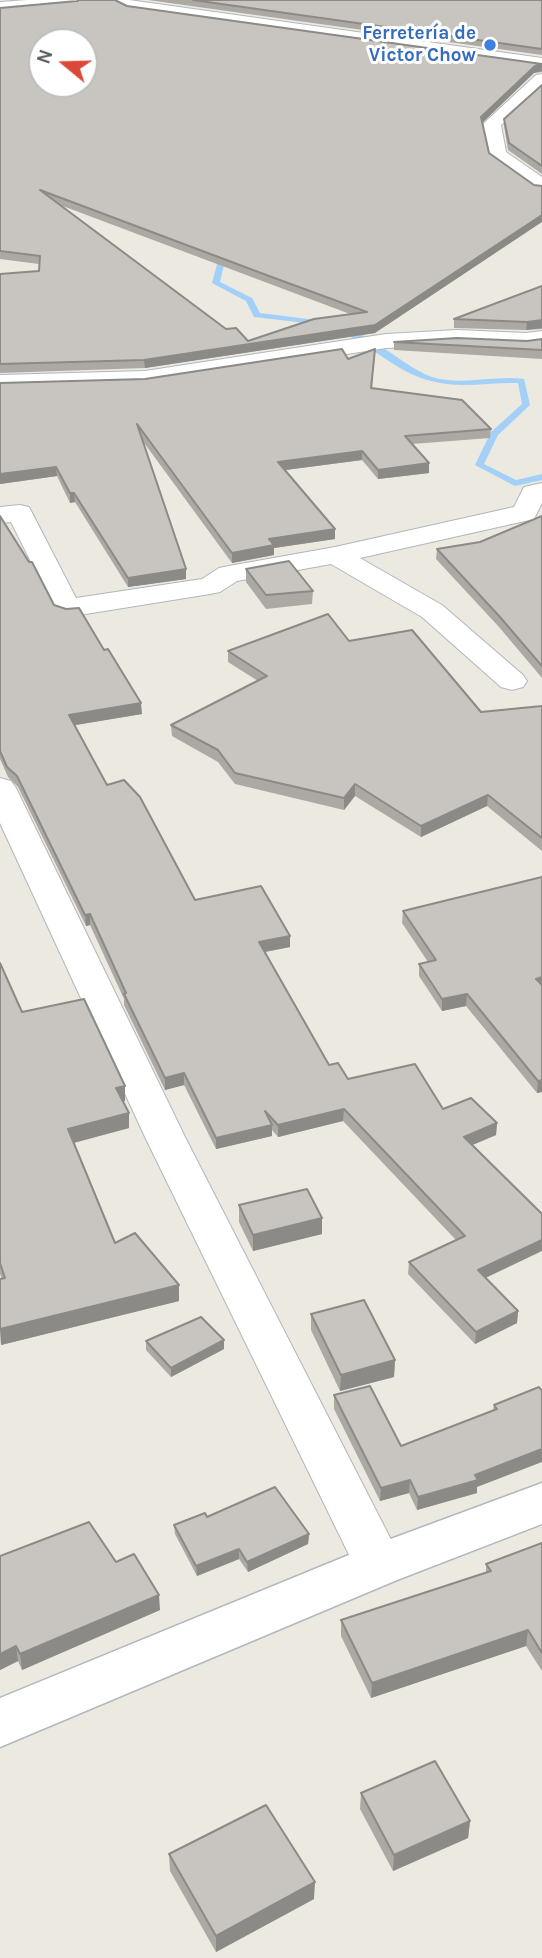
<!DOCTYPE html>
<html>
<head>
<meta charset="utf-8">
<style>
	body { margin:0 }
	#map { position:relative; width:542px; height:1958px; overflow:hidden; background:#ebe9e0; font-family:Karla,sans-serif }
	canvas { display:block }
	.north { position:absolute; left:28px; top:28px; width:70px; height:70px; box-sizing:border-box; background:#fff; border:2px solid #bdbebf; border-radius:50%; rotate:289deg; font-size:19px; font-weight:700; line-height:28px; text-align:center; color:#595c60 }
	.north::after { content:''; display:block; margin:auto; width:24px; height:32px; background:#da4937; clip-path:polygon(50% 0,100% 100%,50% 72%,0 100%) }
</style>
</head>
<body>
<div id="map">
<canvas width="542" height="1958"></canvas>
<div class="north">N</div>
</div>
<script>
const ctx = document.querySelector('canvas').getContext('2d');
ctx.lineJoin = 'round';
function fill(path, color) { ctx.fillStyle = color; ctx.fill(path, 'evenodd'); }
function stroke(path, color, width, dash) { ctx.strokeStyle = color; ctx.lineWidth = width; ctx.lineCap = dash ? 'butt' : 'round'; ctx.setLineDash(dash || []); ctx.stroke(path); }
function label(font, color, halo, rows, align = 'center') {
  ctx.font = font + ' Karla,sans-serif'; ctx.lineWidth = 6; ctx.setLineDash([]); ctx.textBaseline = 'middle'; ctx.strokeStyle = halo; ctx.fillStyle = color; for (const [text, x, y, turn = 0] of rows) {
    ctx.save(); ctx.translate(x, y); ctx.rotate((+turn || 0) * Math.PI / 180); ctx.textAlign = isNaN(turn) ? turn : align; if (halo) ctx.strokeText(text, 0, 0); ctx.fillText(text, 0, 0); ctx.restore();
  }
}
const stream = new Path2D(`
	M220 252 226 256 220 282 252 298 260 313 323 321 327 323 323 325 254 317 246 301 212 283 219 257 217 254Z
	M341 328C365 328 405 368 432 377 461 386 494 375 524 379L530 405 498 435 484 464 516 480 542 474V480L515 486 475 465 491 432 522 404 518 383C489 382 459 389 431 381 398 373 372 346 341 332Z`);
const street = new Path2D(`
	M27 0H85L77 5 0 12V2Z
	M107 0H129L542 58V68L128 10Z
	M542 74V88L501 125 506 152 542 177V192L535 190 490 158 483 124 536 75Z
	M457 330 526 333 542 331V345L526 347 457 344 386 348 145 385 0 389V375L145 371 386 334Z
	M542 483V503L534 519 360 558 442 605 523 675 527 681 523 687 512 690 501 687 422 617 331 564 237 581 220 592 210 594 67 617 57 614 11 522 0 523V507L20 505 29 507 76 598 202 579 219 568 229 566 335 547 514 507 524 487Z
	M0 778 11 781 16 788 185 1137 404 1565 397 1579 379 1585 361 1579 354 1565 145 1137 0 823Z`);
const secondary = new Path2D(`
	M542 1483V1524L397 1580 0 1747V1698L361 1550Z`);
const wall = new Path2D(`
	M148 0H542V55Z
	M127 6 542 64V72L534 73 482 123 375 333 145 368 0 373V274L39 271V264L0 259V8ZM60 205 350 314 248 341 226 329Z
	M542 85V174L508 150 504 126V119Z
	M542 286V329L526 330 454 328V319Z
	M542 339V359L394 350V342L527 341Z
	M375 349 372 388 491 429 490 438 412 444 429 473 378 479 362 460 285 470 335 529V539L274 548V555L232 563 142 440 186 569V579L128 587 75 502 70 503 57 476 0 484V383L145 379 348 359Z
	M0 516 54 605 142 714 74 725 107 785 195 900 290 947 265 952 329 1065 348 1079 443 1109 497 1123 496 1135 472 1145 486 1278 518 1311 517 1323 475 1344 408 1274 409 1262 456 1240 343 1121 278 1137 272 1130V1136L216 1149 184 1085 165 1090 124 1005V999L90 925 86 926 18 787 8 777 0 759Z
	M542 516V678L499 627 436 559 437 549 480 542Z
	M246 569 313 591 312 604 266 609 246 582Z
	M349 641 481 712 542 706V851L487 806 421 837 355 796 344 810 235 784 218 762 172 736 171 725 258 681 228 662V651Z
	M542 877V1092L537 1093 466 1006 442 1011 419 976V964L428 962 402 923 403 911Z
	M0 963 22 1012 125 1101 123 1102 129 1113V1128L74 1143 115 1243 179 1285V1301L1 1345 0 1279H2L0 1274Z
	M239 1205 322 1234 253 1251 239 1222Z
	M311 1314 395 1360 394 1377 340 1391 311 1330Z
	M224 1340V1349L171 1377 146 1350V1341Z
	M539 1387 477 1487V1493L417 1510 409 1493 380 1501 334 1409V1395L401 1446 493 1410 494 1405Z
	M207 1517 309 1534 308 1544 248 1572 239 1559 197 1576 175 1534 174 1525Z
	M542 1543V1671L526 1646 371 1698 341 1636V1620L486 1573V1564Z
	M0 1556 116 1562 160 1610 22 1670 18 1661 0 1670Z
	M361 1793 470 1821 468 1838 393 1871 360 1809Z
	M169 1854 314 1899 216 1952 170 1871Z`);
const shadedWall = new Path2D(`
	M542 65V71L534 73 480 125 481 117 535 66Z
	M542 215V222L375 333 145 368 144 360 375 325Z
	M542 320V328L526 330 527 322Z
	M362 451V460L278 471V462Z
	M429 463V473L378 479V470Z
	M56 467 57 476 0 484V474Z
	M70 493H74L75 502 70 503Z
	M335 529V539L274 548V555L232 563V553L269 539Z
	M186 569V579L128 587V578Z
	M141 703 142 714 70 726 69 715Z
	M355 784V796L344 810V798Z
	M488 795 487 806 421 837V826Z
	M90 914V925L86 926 85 915Z
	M290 936V947L259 953V942Z
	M542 977V988L536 979Z
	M467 994 466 1006 442 1011V999Z
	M184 1073V1085L165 1090V1078Z
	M542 1080V1092L537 1093 538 1081Z
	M125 1086V1101L116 1104V1088Z
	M344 1109 343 1121 278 1137V1125Z
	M129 1113V1128L69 1144 68 1129Z
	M497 1123 496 1135 463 1149 464 1137Z
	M272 1125V1136L216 1149V1138Z
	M322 1218V1234L253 1251V1235Z
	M542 1240V1251L477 1282 478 1270Z
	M179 1285V1301L1 1345 0 1329Z
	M518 1311 517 1323 475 1344 476 1332Z
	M224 1340V1349L171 1377V1368Z
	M395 1360 394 1377 340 1391 341 1375Z
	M542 1449V1462L477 1487V1493L417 1510 418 1497Z
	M410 1480 409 1493 380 1501 381 1488Z
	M309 1534 308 1544 248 1572 247 1562Z
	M239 1549V1559L197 1576 196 1566Z
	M159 1595 160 1610 22 1670 20 1654Z
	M528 1630 526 1646 371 1698 372 1683Z
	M16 1646 18 1661 0 1670V1654Z
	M470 1821 468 1838 393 1871 394 1855Z
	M315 1882 314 1899 216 1952V1936Z`);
const building = new Path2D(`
	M79 0H115L127 6 542 64 535 66 481 117 489 153 534 185 542 186V215L375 325 144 360 0 364V274L39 271 40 256 0 251V8L77 1ZM42 42H84V84H42ZM40 190 269 276 367 312 314 319 248 341 236 328 226 329Z
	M193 0H542V49Z
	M542 85V166L509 143 504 119Z
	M542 286V320L527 322 454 319Z
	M457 338 527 341 542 339V350L394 342Z
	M342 349 348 359 375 349 371 388 462 400 491 429 405 436 429 463 378 470 362 451 278 462 335 529 269 539 274 545 232 553 137 424 186 569 128 578 74 493H70L56 467 0 474V383L145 379Z
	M0 516 29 562H32L54 605 66 609 79 608 104 650 108 649 141 703 69 715 107 785 124 780 140 797 195 900 261 886 290 936 259 942 329 1065 338 1063 348 1079 415 1064 443 1109 471 1098 497 1123 464 1137 542 1214V1240L478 1270 518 1311 476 1332 409 1262 465 1236 344 1109 278 1125 265 1111 272 1125 216 1138 184 1073 165 1078 124 994 126 993 90 914 85 915 17 776 7 767 0 751Z
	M542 516V666L500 617 437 549 480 542Z
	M289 561 313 591 266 595 246 569Z
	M328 614 349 641 412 630 481 712 542 706V838L488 795 421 826 355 784 344 798 235 773 218 750 171 725 267 676 228 651Z
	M542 877V977L536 979 542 985V1080L538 1081 467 994 442 999 419 964 436 960 403 911Z
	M0 963 22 1012 84 999 125 1086 116 1088 129 1113 68 1129 115 1243 135 1233 179 1285 0 1329V1279L5 1278 0 1263Z
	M307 1189 322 1218 253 1235 239 1205Z
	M364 1300 395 1360 341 1375 311 1314Z
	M201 1317 224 1340 171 1368 146 1341Z
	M370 1386 401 1446 497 1409 494 1405 539 1387 542 1391V1449L475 1475 478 1480 418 1497 410 1480 381 1488 334 1395Z
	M275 1487 309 1534 247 1562 239 1549 196 1566 174 1525 205 1513 207 1517Z
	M89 1522 116 1562 134 1554 159 1595 20 1654 16 1646 0 1654V1556Z
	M542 1543V1653L528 1630 372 1683 341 1620 491 1571 486 1564Z
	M435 1761 470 1821 394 1855 361 1793Z
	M266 1805 315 1882 216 1936 169 1854Z`);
const markers = [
	[490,45,7,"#3f7fe0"]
];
const farShopnames = [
	["Ferretería de",476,34],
	["Victor Chow",476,56]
];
fill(stream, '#a3d0f8');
stroke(street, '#b3b6ba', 2);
stroke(secondary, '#b4b7bc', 3);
fill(street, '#fff');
fill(secondary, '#fff');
fill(wall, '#aca9a5');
fill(shadedWall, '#8c8a86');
fill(building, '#c8c5c0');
stroke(building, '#8c8a86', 2);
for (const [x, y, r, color] of markers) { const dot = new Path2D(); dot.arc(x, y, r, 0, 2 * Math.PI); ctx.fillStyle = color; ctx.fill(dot); stroke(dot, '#fff', 2.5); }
label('bold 19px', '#366cbe', '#fff', farShopnames, 'right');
</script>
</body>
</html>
